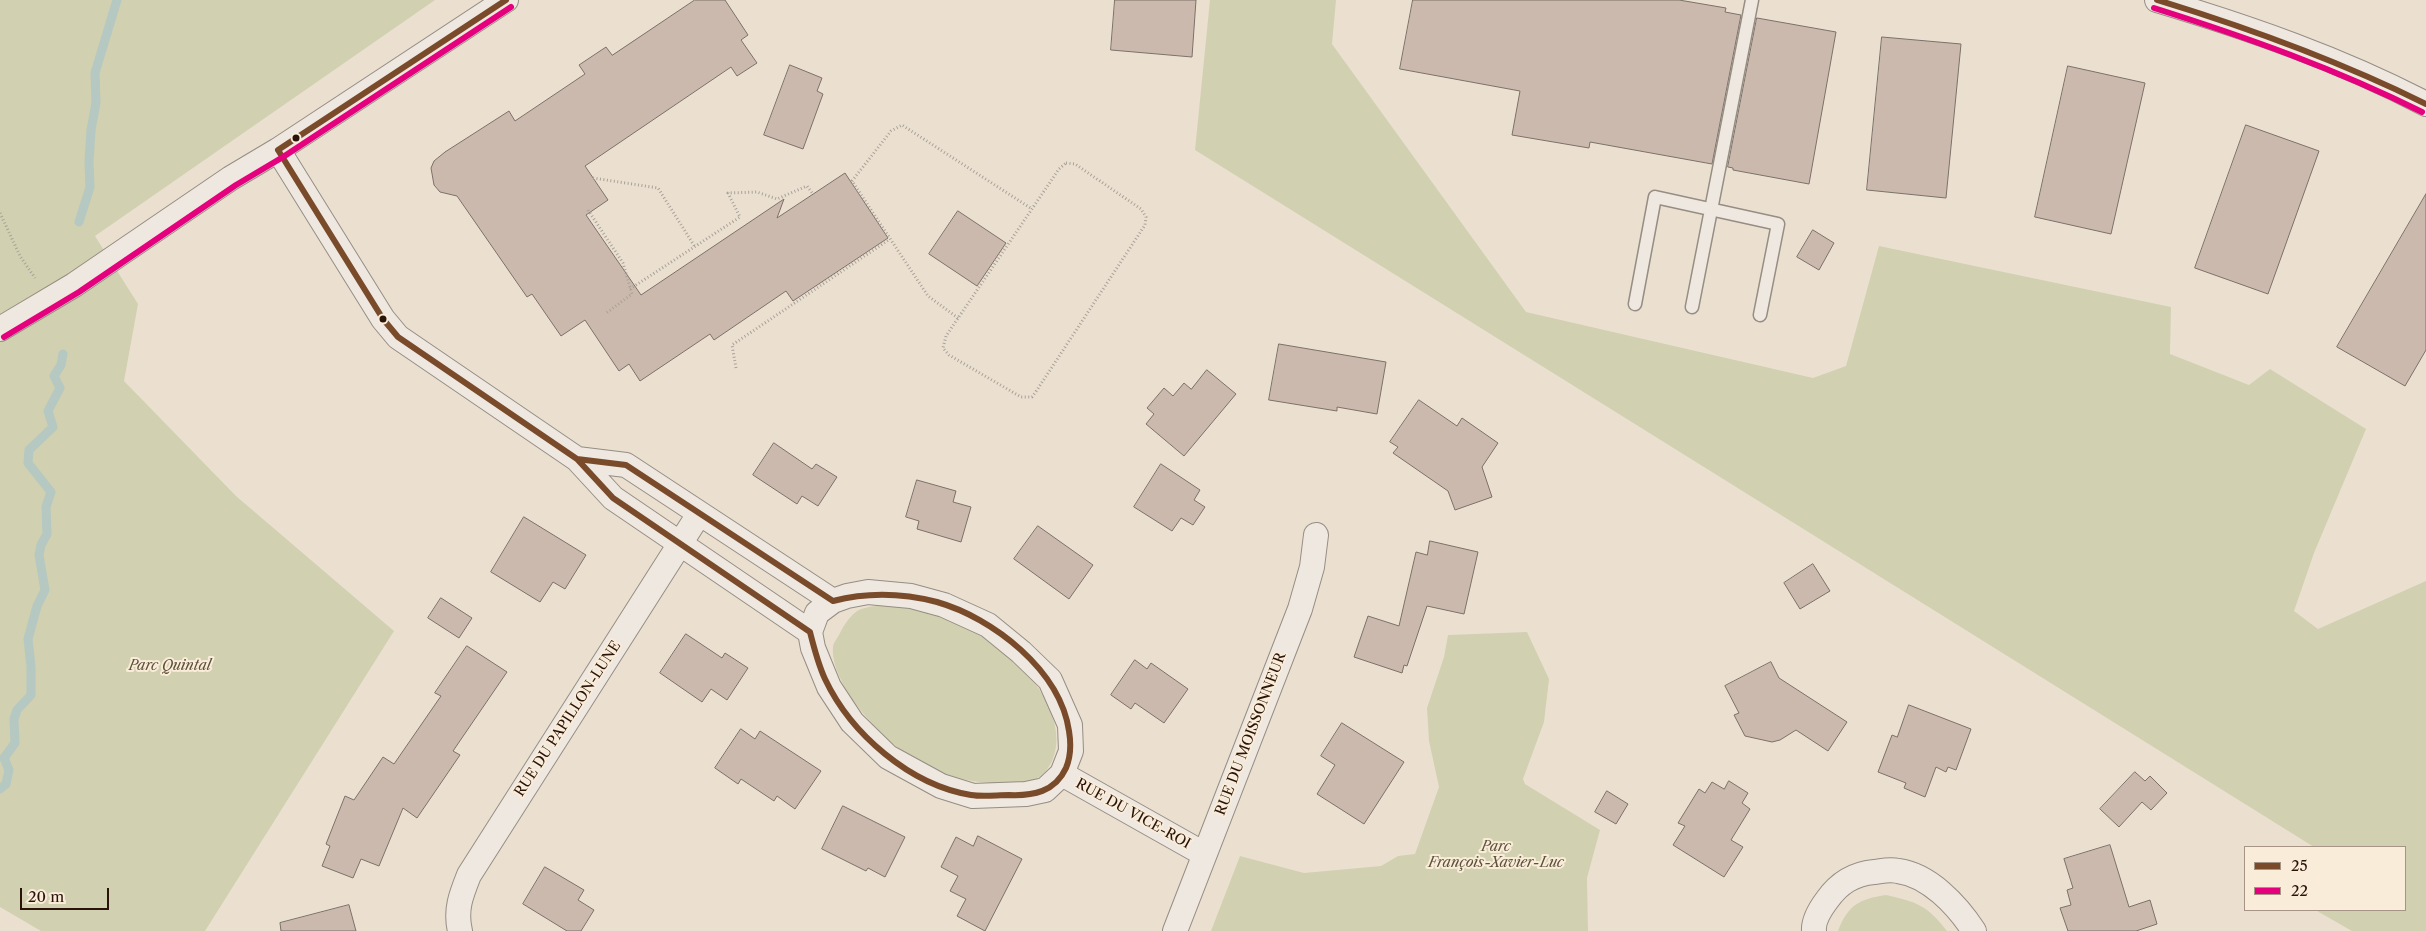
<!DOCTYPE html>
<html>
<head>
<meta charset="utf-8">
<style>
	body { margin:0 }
	#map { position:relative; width:2426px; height:931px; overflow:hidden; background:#ebe0d0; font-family:"Libre Caslon Text",serif }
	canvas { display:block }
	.legend { position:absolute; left:2244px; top:846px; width:162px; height:65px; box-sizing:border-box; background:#f9ecd9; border:1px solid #a69586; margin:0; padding:6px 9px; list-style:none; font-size:15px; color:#2a1309 }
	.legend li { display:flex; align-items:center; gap:10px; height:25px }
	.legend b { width:25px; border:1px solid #a69586 }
	.scale { position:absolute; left:20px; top:888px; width:89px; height:22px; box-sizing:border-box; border:2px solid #2a1309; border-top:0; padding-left:6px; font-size:15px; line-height:18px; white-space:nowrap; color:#2a1309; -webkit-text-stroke:4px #f9ecd9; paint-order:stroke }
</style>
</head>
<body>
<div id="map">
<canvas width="2426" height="931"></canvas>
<ul class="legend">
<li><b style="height:6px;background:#7a4b2a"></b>25</li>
<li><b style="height:6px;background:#e5007d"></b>22</li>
</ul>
<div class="scale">20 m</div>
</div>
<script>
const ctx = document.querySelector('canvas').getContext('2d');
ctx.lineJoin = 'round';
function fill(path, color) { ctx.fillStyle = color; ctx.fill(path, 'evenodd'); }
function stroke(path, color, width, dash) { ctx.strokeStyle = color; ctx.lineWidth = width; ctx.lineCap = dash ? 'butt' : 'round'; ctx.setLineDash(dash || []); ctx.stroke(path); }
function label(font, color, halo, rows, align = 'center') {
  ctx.font = font + ' "Libre Caslon Text",serif'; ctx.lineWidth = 4; ctx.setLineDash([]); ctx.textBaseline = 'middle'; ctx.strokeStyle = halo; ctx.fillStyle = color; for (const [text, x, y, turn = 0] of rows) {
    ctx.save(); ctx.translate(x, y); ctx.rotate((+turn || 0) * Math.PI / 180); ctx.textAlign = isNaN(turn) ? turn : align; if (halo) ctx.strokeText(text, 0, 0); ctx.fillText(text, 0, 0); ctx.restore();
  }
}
const green = new Path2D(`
	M0 0H435L95 236 138 304 124 381 236 496 394 631 205 931H41L0 907Z
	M1210 0H1336L1332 44 1526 312 1813 378 1846 366 1879 246 2171 307 2170 354 2249 385 2270 369 2366 429 2314 553 2294 611 2318 629 2426 581V931H2352L2317 911 2405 910V847H2314L1195 150Z
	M889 604C929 611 967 624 1001 648 1031 669 1070 723 1052 761 1049 768 1042 776 1035 780 1022 785 1003 784 990 783 967 782 941 774 921 763 888 746 829 686 833 646 834 642 838 637 840 633 844 625 851 614 859 610 867 606 880 606 889 604Z
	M1527 632 1549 679 1544 722 1523 779 1525 784 1600 830 1587 878 1588 931H1211L1240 856 1304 873 1381 866 1398 856 1415 854 1439 787 1429 741 1427 708 1444 657 1448 635Z
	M1886 895C1917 902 1927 905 1947 931H1838C1848 905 1859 899 1886 895Z`);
const stream = new Path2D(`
	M79 222 90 187 89 162 91 130 96 103 95 73 117 0
	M0 789 6 784 9 770 4 758 15 743 14 719 17 710 31 695V667L28 639 37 606 45 590 39 555 41 545 47 534 46 507 51 492 28 463 29 450 53 427 48 411 60 388 54 376 61 365 63 354`);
const building = new Path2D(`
	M695 0H725L748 35 741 40 757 63 737 76 731 67 585 166 608 200 586 215 641 295 784 199 777 218 845 173 888 238 793 301 786 291 714 340 710 334 640 381 629 364 619 371 585 320 561 336 532 294 527 297 457 196 440 192 434 185 431 168 434 161 445 152 509 111 515 121 585 74 579 65 606 47 612 55Z
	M1115 0H1196L1192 57 1111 50Z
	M1413 0H1679L1726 8 1725 12 1741 15 1712 164 1590 142 1589 148 1512 135 1520 91 1400 69Z
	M1757 18 1836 32 1809 184 1733 170V168L1728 167Z
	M1882 37 1961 44 1946 198 1867 190Z
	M790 65 822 78 817 91 823 94 803 149 764 135Z
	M2068 66 2145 83 2111 234 2035 217Z
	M2246 125 2319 151 2268 294 2195 268Z
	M2426 194V350L2405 386 2337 347Z
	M958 211 1006 243 977 286 929 254Z
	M1813 230 1834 243 1819 270 1797 257Z
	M1279 344 1386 362 1377 414 1337 407V411L1269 400Z
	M1207 370 1236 394 1184 456 1146 424 1154 414 1147 408 1164 388 1173 396 1184 383 1191 389Z
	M1419 400 1457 426 1462 418 1498 443 1482 467 1492 497 1455 510 1448 491 1393 453 1398 447 1390 442Z
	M774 443 812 469 816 464 837 477 818 506 802 496 797 504 753 475Z
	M1161 464 1200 490 1194 500 1205 507 1193 525 1181 518 1172 531 1134 507Z
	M917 480 956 491 953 502 971 507 961 542 917 529 919 521 906 517Z
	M524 517 586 555 565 589 553 582 540 602 491 572Z
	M1038 526 1093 565 1069 599 1014 559Z
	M1430 541 1478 552 1464 614 1427 606 1407 666 1404 665 1402 673 1354 657 1368 616 1399 626 1416 552 1427 555Z
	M1813 564 1830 591 1800 609 1784 583Z
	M441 598 472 618 459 638 428 618Z
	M686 634 722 658 725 653 748 668 727 700 711 689 702 702 660 673Z
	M467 646 507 672 453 751 460 755 417 818 403 808 379 866 361 859 353 878 322 866 330 846 326 844 345 796 354 800 383 757 394 764 441 696 435 693Z
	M1135 660 1147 669 1151 663 1188 689 1164 723 1135 703 1131 709 1111 695Z
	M1771 662 1779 678 1847 722 1828 751 1796 730 1780 740 1772 742 1745 736 1734 715 1739 713 1725 686Z
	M1909 705 1971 729 1956 770 1948 767 1946 772 1936 767 1925 797 1904 788 1906 783 1878 772 1892 735 1897 737Z
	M1342 723 1404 762 1364 824 1317 794 1335 765 1321 756Z
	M741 729 755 739 760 731 821 771 795 809 777 796 774 801 741 779 738 784 715 768Z
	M2135 772 2145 781 2150 776 2167 793 2151 810 2142 802 2119 827 2100 809Z
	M1729 781 1748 793 1742 803 1750 809 1731 840 1743 847 1724 877 1673 845 1685 826 1678 823 1699 789 1705 793 1712 782 1724 789Z
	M1607 791 1628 804 1616 824 1595 812Z
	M843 806 905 837 885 877 868 868 866 871 822 849Z
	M978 836 1022 859 985 931 957 916 966 899 950 891 958 876 941 867 956 837 973 846Z
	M2110 845 2129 907 2150 900 2157 924 2136 931H2068L2060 908 2071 905 2067 890 2073 888 2064 859Z
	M545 867 584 890 578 900 594 910 581 931H567L523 904Z
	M349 905 356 931H281L280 923Z`);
const path = new Path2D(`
	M1066 163 1075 164 1141 209 1146 217 1145 225 1037 390 1032 397H1021L949 355 943 348 946 336 1059 169Z
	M593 178 658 188 695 247
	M588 210 623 263 632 294 605 314
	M0 213 20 256 35 278
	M630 289 740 217 728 193 757 192 777 199 807 186 813 194
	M958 318 928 296 852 181 891 131 902 125 1032 209
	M736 368 732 345 890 239`);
const lane = new Path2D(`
	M1635 304 1655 197 1778 224 1760 315
	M1692 307 1752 0`);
const street = new Path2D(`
	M2157 0C2250 28 2340 59 2426 104
	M278 150 383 319 398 337 577 459 613 498 810 632
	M0 329 74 285 231 178 278 150 506 0
	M577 459 626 465 833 601
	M868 592 911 596 944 605 988 625 1021 652 1050 680 1070 725 1071 751 1062 774 1045 790 1026 794 973 796 941 786 888 757 852 722 829 687 813 648 810 632 817 613 833 601 847 596Z
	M1062 774 1204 854
	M460 931C455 910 461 895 469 875L699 514
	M1175 931 1300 609 1312 567 1316 535
	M1814 931C1813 921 1821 908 1827 900 1839 883 1853 874 1874 872 1882 871 1890 869 1898 871 1929 875 1957 905 1974 931`);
const bus1 = new Path2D(`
	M2157 0C2249 28 2339 61 2426 104
	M278 150 383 319 398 337 577 459
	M278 150 506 0
	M577 459 626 465 833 601C868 592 902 593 937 602 993 618 1060 670 1069 731 1071 743 1071 756 1066 768 1055 792 1033 796 1009 795 997 795 983 797 971 795 910 785 851 734 825 679 818 664 814 648 810 632L613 498Z`);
const bus2 = new Path2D(`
	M2154 8C2246 37 2336 69 2422 112
	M4 337 79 292 236 185 283 157 511 7`);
const markers = [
	[296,138,4.5,"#2a1309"],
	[383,319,4.5,"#2a1309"]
];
const parkNames = [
	["Parc Quintal",170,666],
	["Parc",1496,847],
	["François-Xavier-Luc",1496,863]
];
const streetNames = [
	["RUE DU PAPILLON-LUNE",568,719,-57],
	["RUE DU MOISSONNEUR",1251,734,-69],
	["RUE DU VICE-ROI",1133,814,29]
];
fill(green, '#d1d0b0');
stroke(stream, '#b5c8c1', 9);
fill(building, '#ccb9ad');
stroke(building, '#7b7169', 1);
stroke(lane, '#968d83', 15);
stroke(street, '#968d83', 26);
stroke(path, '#a8a19a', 3, [1, 2.5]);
stroke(lane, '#eee8e0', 12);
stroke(street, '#eee8e0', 24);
stroke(bus1, '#7a4b2a', 6);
stroke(bus2, '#e5007d', 6);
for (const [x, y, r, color] of markers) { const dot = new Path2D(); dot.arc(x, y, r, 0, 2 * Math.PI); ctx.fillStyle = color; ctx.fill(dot); stroke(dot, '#f9ecd9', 2); }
label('italic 14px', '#5d513a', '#f9ecd9', parkNames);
label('14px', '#2a1309', '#f9ecd9', streetNames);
</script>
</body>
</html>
